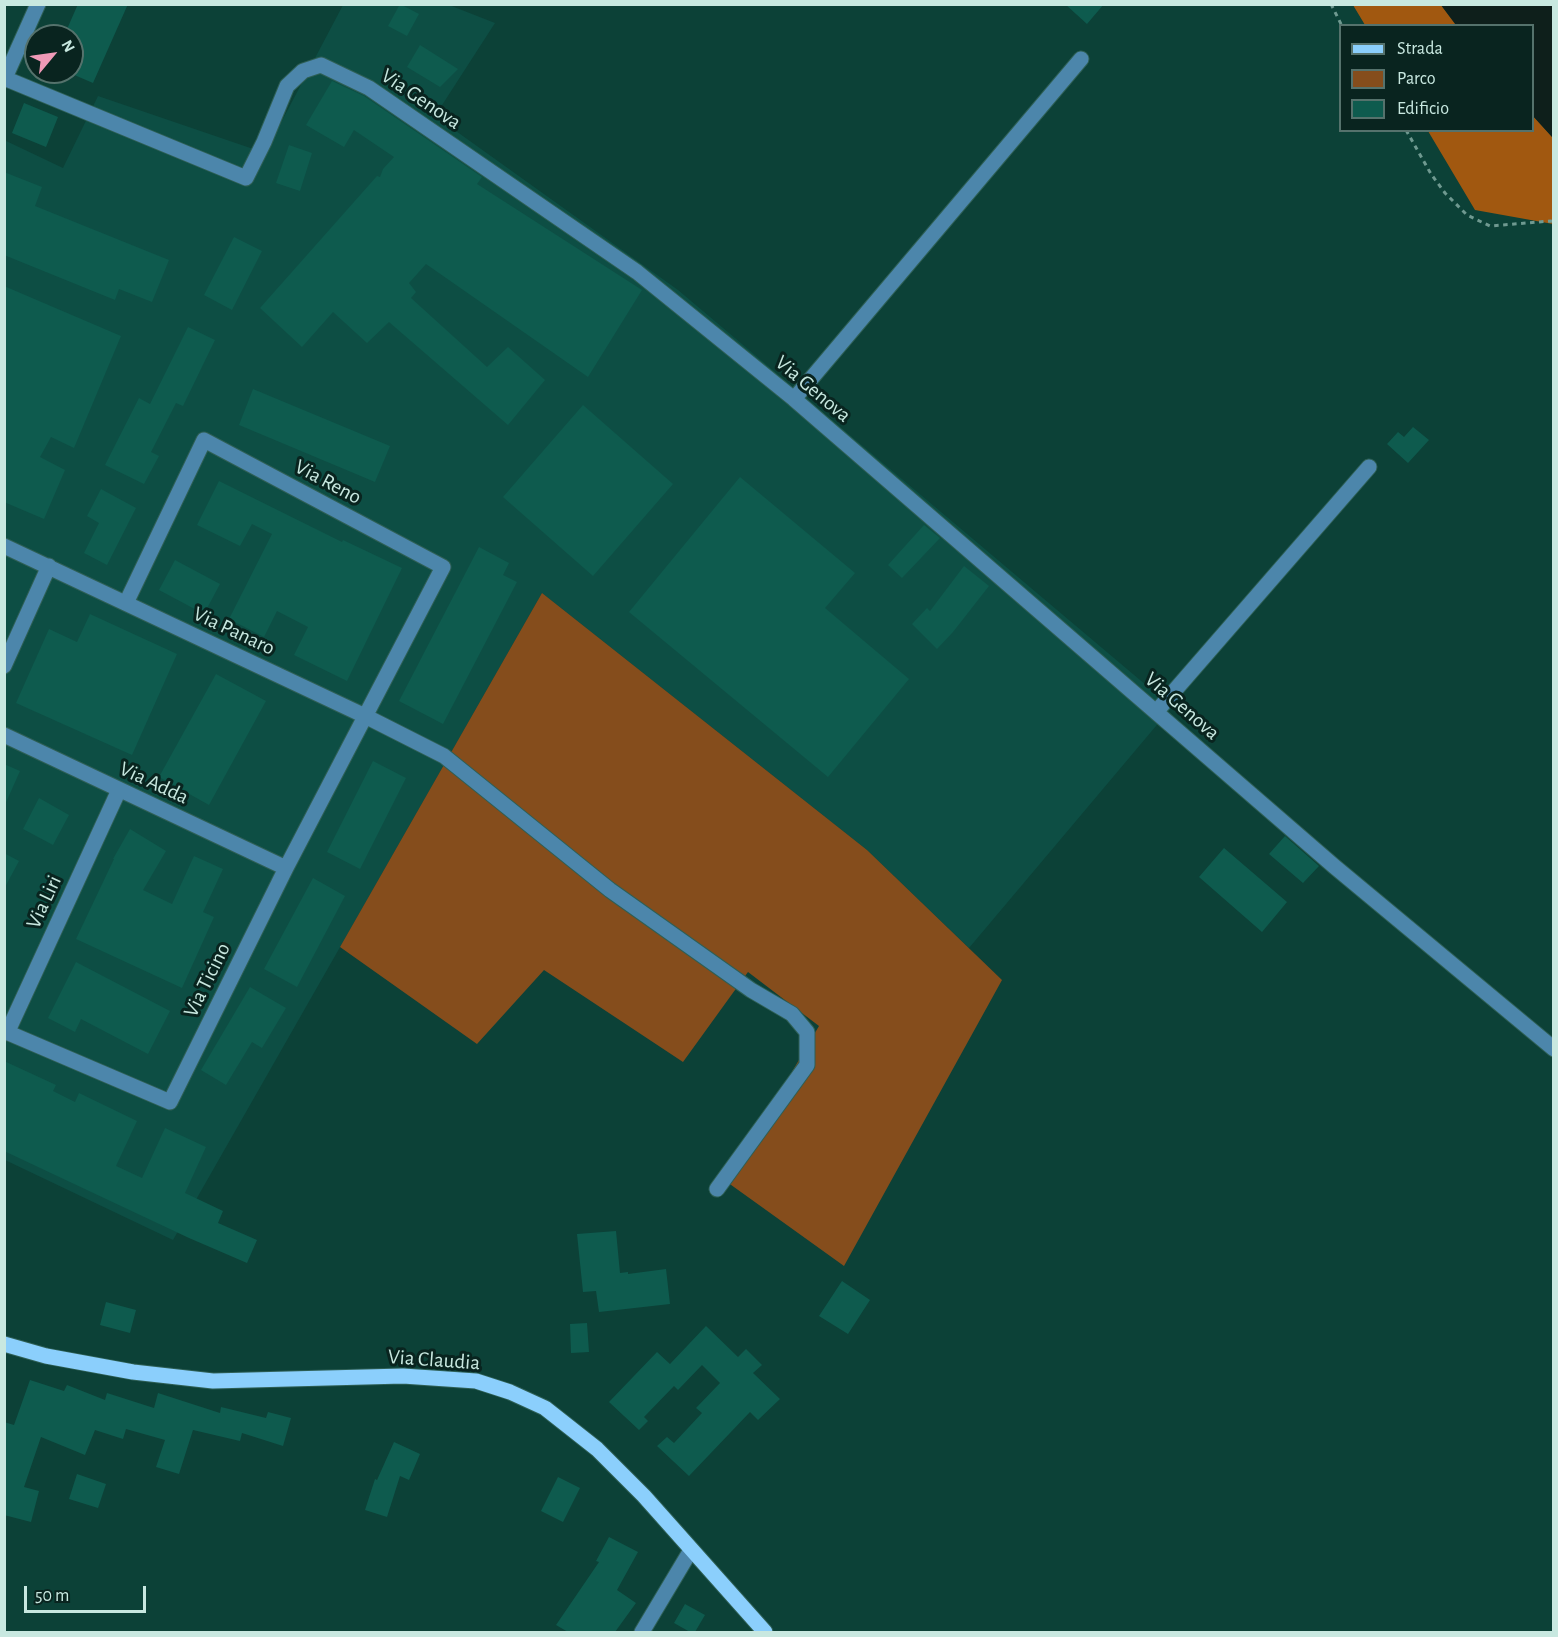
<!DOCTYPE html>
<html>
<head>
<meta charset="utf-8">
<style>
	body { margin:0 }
	#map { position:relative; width:1558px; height:1637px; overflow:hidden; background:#0c4137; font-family:"Alegreya Sans",sans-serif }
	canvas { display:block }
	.frame { position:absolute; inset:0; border:6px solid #c8e8e0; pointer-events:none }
	.legend { position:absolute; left:1339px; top:24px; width:195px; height:108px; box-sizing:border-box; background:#09241f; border:2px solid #55726c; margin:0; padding:8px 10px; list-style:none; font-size:18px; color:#c8e8e0 }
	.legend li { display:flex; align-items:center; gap:12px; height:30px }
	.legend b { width:30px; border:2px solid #55726c }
	.north { position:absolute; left:24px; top:24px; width:60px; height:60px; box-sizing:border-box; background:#09241f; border:2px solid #55726c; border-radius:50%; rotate:61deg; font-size:16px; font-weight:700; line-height:24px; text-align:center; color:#c8e8e0 }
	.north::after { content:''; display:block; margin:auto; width:21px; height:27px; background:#ef9ab7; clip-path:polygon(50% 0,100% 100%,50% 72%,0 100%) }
	.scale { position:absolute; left:24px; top:1586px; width:122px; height:27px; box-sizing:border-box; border:3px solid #c8e8e0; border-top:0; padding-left:8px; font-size:18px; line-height:21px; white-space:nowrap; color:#c8e8e0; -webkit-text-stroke:4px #09241f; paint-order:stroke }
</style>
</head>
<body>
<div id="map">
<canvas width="1558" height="1637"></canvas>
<div class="frame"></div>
<ul class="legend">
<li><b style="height:8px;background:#8bcffc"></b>Strada</li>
<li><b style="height:16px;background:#854d1c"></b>Parco</li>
<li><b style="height:16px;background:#0e5b4e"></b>Edificio</li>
</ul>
<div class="north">N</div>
<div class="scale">50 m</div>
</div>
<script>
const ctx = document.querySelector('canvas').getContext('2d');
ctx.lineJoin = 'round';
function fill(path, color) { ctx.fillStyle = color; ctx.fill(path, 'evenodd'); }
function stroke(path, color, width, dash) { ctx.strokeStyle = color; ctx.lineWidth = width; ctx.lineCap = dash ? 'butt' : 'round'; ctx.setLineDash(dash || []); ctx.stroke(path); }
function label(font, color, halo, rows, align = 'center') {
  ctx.font = font + ' "Alegreya Sans",sans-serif'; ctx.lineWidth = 6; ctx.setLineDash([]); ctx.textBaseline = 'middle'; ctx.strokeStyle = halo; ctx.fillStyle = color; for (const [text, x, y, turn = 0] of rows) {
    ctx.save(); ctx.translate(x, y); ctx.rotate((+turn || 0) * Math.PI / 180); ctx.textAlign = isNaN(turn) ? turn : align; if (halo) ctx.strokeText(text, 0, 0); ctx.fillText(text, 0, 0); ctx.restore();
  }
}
const built = new Path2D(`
	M343 5H449L495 23 435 116 678 290 1172 707 969 948 867 850 542 593 173 1240 5 1160 4 140 63 168 98 96 265 153Z`);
const green = new Path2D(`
	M542 593 867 850 1002 980 844 1266 727 1182 819 1026 748 972 683 1062 544 970 477 1044 340 947Z`);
const forest = new Path2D(`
	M1353 5H1441L1456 25H1365Z
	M1533 116 1553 138V224L1475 210 1428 131 1532 130Z`);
const water = new Path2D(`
	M1441 5H1553V138L1533 116 1532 26 1456 25Z`);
const building = new Path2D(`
	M78 4H128L93 83 72 74V36H64Z
	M400 4 419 14 407 36 388 26Z
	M1065 4H1104L1087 24Z
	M420 45 458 69 440 87 407 67Z
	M332 81 364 96 482 177 477 184 642 290 588 377 426 264 409 283 416 292 411 298 487 367 508 347 545 380 508 425 389 322 367 343 333 312 302 347 260 308 377 176 380 177 383 169 394 157 354 130 344 147 306 125Z
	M24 103 58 117 46 147 12 133Z
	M289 145 312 153 300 191 276 183Z
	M4 172 42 187 35 206 169 260 152 302 119 289 115 300 4 255Z
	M234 237 262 251 232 310 204 295Z
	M4 286 121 336 74 448 51 437 40 457 65 470 44 519 4 502Z
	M188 327 215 340 183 406 176 403 151 452 159 456 144 484 105 465 139 398 150 404Z
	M253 389 390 446 375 482 239 425Z
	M583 405 673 484 593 576 503 497Z
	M1413 427 1429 440 1408 463 1387 444 1398 432 1404 437Z
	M740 477 855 573 825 608 909 679 828 777 629 612Z
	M219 481 342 542 343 540 402 568 347 681 294 655 308 627 277 611 264 637 229 619 272 534 252 524 240 546 197 525Z
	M101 489 136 508 107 565 84 553 99 523 87 516Z
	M924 525 940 538 902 578 888 565Z
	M479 547 509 563 503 575 517 582 443 724 399 701Z
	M175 560 220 584 204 614 159 590Z
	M964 566 989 586 953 632 937 649 912 624 927 608 930 611Z
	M90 614 177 654 132 755 16 703 49 629 77 642Z
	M216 674 266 701 209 805 159 777Z
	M373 761 406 778 360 869 327 852Z
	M4 764 20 771 4 807Z
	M39 798 69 815 53 845 23 829Z
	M130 829 166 851 143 890 172 904 194 856 223 869 203 912 214 917 182 988 76 939 114 859H113Z
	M1285 836 1319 866 1303 883 1269 854Z
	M1224 848 1287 902 1262 932 1199 877Z
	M4 853 19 861 4 889Z
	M313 878 345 896 297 987 264 969Z
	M76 962 170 1011 148 1054 81 1019 75 1032 48 1018Z
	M250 987 286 1008 262 1048 252 1042 226 1085 201 1070Z
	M4 1061 56 1085 53 1091 75 1102 79 1093 137 1121 116 1166 142 1178 165 1128 206 1147 185 1193 223 1211 218 1223 257 1240 247 1263 189 1238 4 1151Z
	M616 1231 620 1273 628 1272V1274L666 1269 670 1304 599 1312 596 1291 583 1292 577 1234Z
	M842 1281 870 1300 848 1334 819 1316Z
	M106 1302 136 1310 130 1333 100 1325Z
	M587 1323 589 1352 571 1353 570 1324Z
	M706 1326 738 1357 746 1349 762 1365 753 1373 780 1399 758 1420 750 1412 689 1476 657 1446 667 1437 674 1443 702 1413 696 1408 720 1383 702 1365 678 1390 674 1386 644 1417 648 1421 639 1430 609 1402 657 1352 670 1364Z
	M30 1380 64 1391 67 1385 105 1400 107 1393 154 1408 158 1393 220 1413 221 1407 266 1418 268 1412 291 1418 283 1446 242 1433 240 1441 193 1430 179 1474 156 1467 165 1440 126 1429 123 1439 95 1430 85 1455 41 1437 24 1487 39 1491 31 1522 4 1515V1422L14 1425Z
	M394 1442 420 1454 409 1480 400 1476 387 1517 365 1510 375 1479 377 1480Z
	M77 1474 106 1484 98 1508 69 1499Z
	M558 1477 580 1488 563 1522 541 1511Z
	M609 1537 638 1552 617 1590 636 1603 615 1632H568L556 1625 599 1562 596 1561Z
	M685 1604 705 1615 695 1632H690L674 1623Z`);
const path = new Path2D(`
	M1331 4 1342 26
	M1406 130 1431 174 1445 193 1467 215 1490 226 1551 221 1554 223`);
const minor = new Path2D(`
	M4 78 246 178 264 142 287 86 303 71 321 65 369 88 637 272 794 399 1335 867 1554 1049
	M4 80 38 4
	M794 399 1081 59
	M4 546 365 716 444 756 610 890 751 990 792 1014 807 1032V1065L717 1189
	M4 666 49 566
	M1156 712 1369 467
	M4 735 286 868
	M4 1031 170 1102 286 868 443 567 204 440 126 603
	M7 1033 119 790
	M642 1632 691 1550`);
const major = new Path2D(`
	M4 1344 46 1356 133 1372 213 1381 403 1376 476 1381 510 1392 545 1408 597 1449 644 1496 765 1632`);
const streetNames = [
	["Via Genova",421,99,34],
	["Via Genova",813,389,40],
	["Via Reno",328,482,28],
	["Via Panaro",234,631,25],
	["Via Genova",1182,706,41],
	["Via Adda",154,783,25],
	["Via Liri",44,902,-65],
	["Via Ticino",207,980,-64],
	["Via Claudia",434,1360,4]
];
fill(built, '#0d4e44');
fill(green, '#854d1c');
fill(forest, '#a15810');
fill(water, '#0e1f1b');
fill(building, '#0e5b4e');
stroke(minor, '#2e5f55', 17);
stroke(major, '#2e5f55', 17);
stroke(path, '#6f9990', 3, [4.5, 4.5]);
stroke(minor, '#4c86ab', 15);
stroke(major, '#8bcffc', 15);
label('21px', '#c8e8e0', '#09241f', streetNames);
</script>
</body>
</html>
